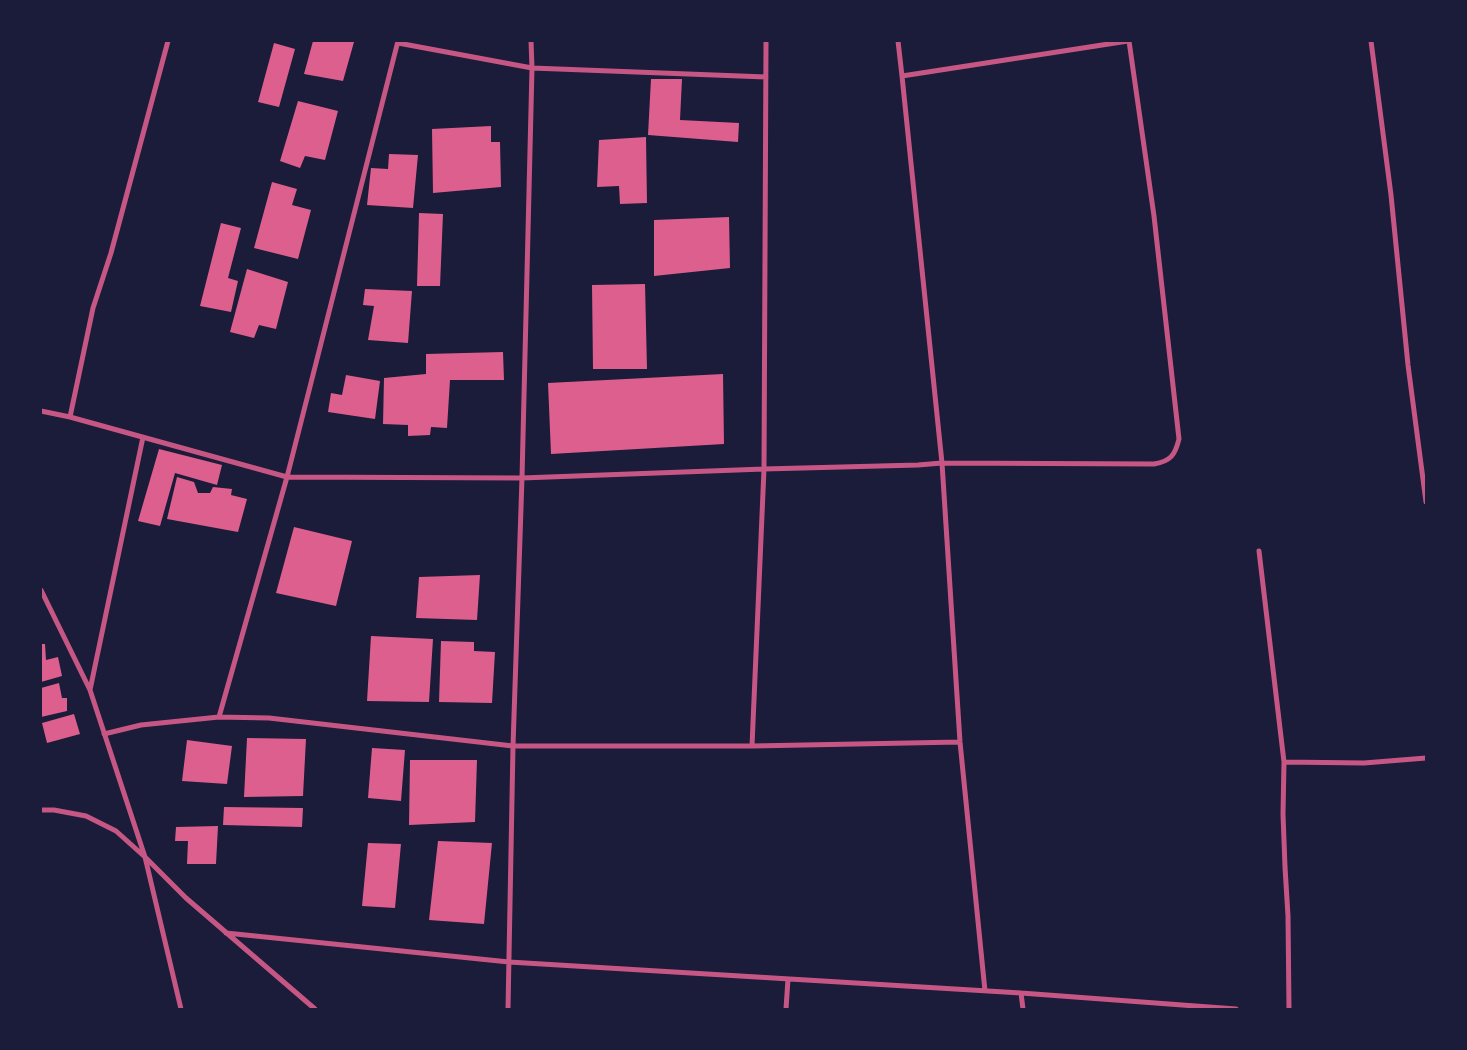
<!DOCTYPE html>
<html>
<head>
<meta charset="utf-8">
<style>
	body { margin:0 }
	#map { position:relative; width:1467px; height:1050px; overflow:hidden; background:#1b1b3a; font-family:Raleway,sans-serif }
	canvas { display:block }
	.frame { position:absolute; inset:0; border:42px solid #1b1b3a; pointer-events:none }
</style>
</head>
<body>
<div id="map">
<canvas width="1467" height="1050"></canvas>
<div class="frame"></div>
</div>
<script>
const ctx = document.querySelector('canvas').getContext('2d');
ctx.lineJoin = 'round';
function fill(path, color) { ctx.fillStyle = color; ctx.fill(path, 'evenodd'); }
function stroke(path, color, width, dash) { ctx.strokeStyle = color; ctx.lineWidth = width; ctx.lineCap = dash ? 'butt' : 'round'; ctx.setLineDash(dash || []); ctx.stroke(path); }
const building = new Path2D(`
	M313 41 354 42 343 81 304 74Z
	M274 43 295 49 279 107 258 102Z
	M651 79H682L680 120 739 123 738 142 648 135Z
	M298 101 338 111 325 160 305 156 300 168 280 161Z
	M491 126V142H500L501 187 433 193 432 129Z
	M646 137 647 203 620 204 619 186 597 187 599 140Z
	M389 154 418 155 413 208 367 205 371 168 388 169Z
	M272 182 297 189 292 205 311 210 298 259 254 248Z
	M419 213 443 214 440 286H417Z
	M729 217 730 268 654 276V220Z
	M221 223 241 228 228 278 238 281 231 312 200 306Z
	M247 269 288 282 276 329 259 325 254 338 230 332Z
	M645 284 647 369H593L592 285Z
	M365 289 412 291 408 343 368 340 374 306 363 305Z
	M503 352 504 380H450L447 428 431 427 430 435 408 436V425L383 424 384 378 426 374V354Z
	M723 374 724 444 551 454 548 383Z
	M346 375 380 381 375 419 328 412 331 393 342 395Z
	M159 449 222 465 217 485 175 473 160 526 138 521Z
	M177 477 194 482 198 493H210L213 487 232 489 231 495 247 499 238 532 167 519Z
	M294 527 352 541 336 606 276 593Z
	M480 575 477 620 416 618 419 577Z
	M371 636 433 639 429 702 367 701Z
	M441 641 474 642V651L495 652 492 703 439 702Z
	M41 644H45L46 660 58 657 62 676 41 682Z
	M59 683 62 698H67V711L41 717V688Z
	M74 714 80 734 47 743 42 723Z
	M247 738 306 739 303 796 244 797Z
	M187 740 232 746 227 784 182 781Z
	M372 748 405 750 401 801 368 798Z
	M410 760H477L475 822 409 825Z
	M224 807 303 808 302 827 223 825Z
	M218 826 216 864H187L188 841H175L176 827Z
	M438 841 492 843 484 924 429 920Z
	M368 843 401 844 395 908 362 906Z`);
const minor = new Path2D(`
	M898 41 902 76 942 463 960 742 985 991
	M1371 41 1391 195 1408 365 1426 502
	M398 43 532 68 766 77
	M902 76 1128 41
	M41 411 70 417 287 477 522 478 764 469 918 465 942 463 1154 464C1171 461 1175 455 1179 439L1154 216 1129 41
	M70 417 93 308 111 253 168 41
	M1259 551 1284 762
	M41 590 90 690 145 857 181 1009
	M90 690 143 437
	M219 717 287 477 398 41
	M104 734 141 725 219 717 269 718 513 746H752L960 742
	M752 746 764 469 766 41
	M41 810H54L86 816 116 831 145 857 186 898 315 1009
	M226 933 509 962 1021 993 1236 1009
	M1021 993 1023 1009
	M508 1009 513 746 522 478 532 68 531 41
	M786 1009 788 979
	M1289 1009 1288 916 1285 867 1283 814 1284 762 1364 763 1426 758`);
fill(building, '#dd5f8e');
stroke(minor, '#c65784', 5);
</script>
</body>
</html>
